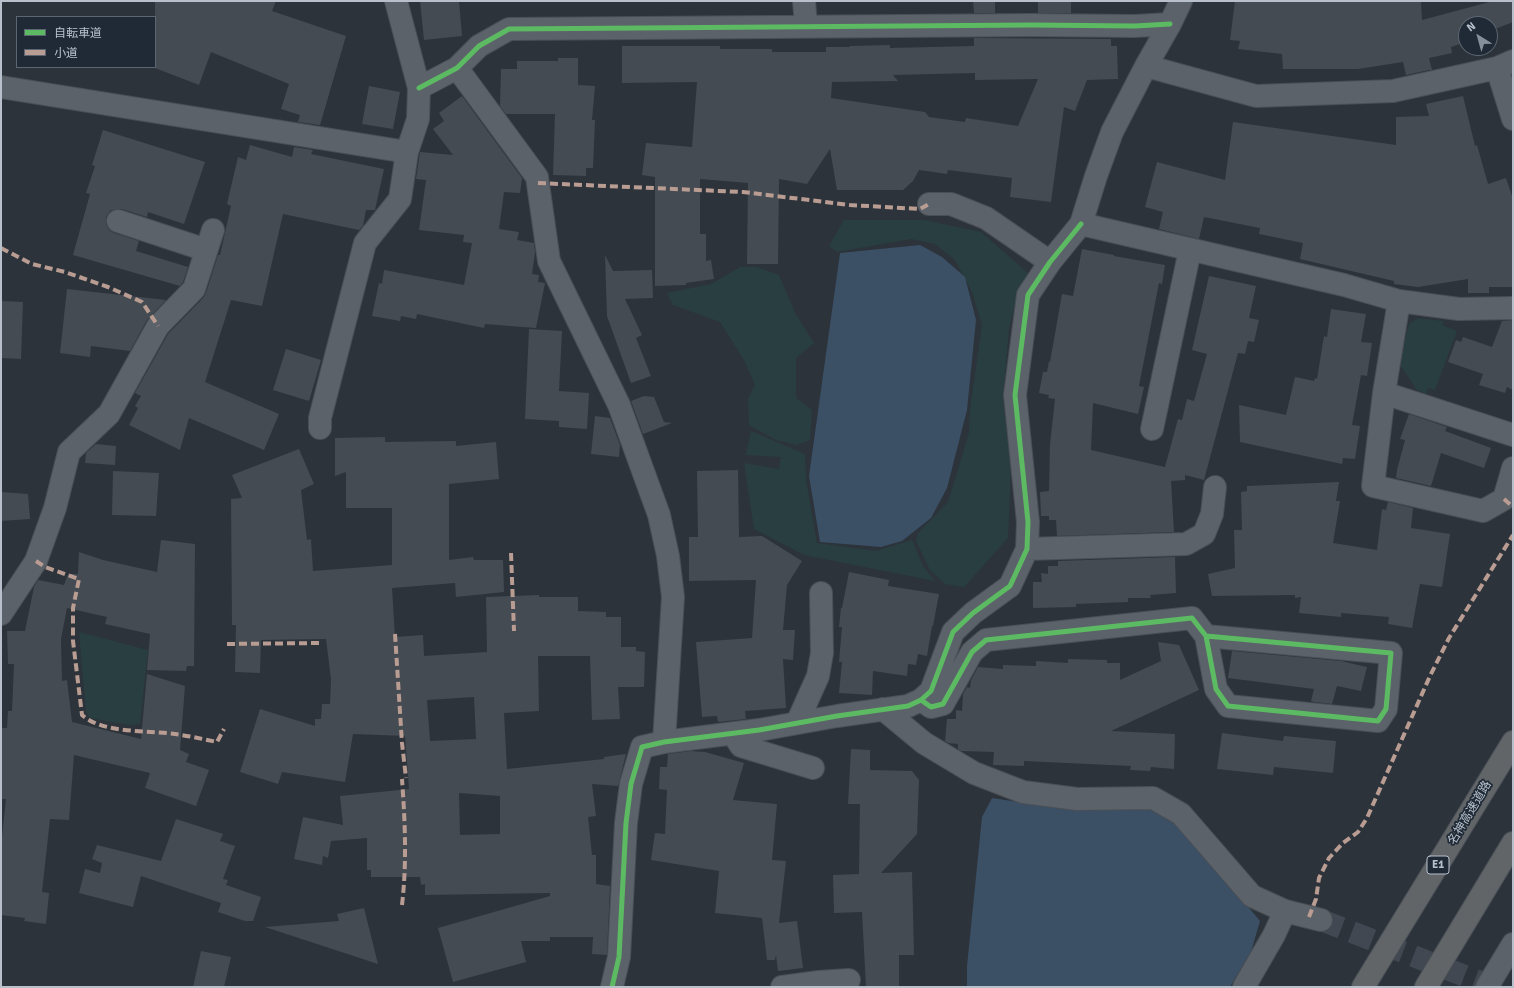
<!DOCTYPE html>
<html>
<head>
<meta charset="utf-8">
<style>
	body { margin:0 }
	#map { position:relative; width:1514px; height:988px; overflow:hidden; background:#2c333b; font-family:Signika,"Noto Sans JP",sans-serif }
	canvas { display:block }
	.frame { position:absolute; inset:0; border:2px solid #b7c0cb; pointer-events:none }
	.legend { position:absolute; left:16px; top:16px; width:140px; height:52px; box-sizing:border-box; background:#1f2a36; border:1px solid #5c6672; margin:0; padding:5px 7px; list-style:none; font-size:12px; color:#b7c0cb }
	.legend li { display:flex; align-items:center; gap:8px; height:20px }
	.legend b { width:20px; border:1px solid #5c6672 }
	.north { position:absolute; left:1458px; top:16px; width:40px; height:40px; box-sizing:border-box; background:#1f2a36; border:1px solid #5c6672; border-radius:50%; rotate:323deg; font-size:11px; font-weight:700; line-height:16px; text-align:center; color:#b7c0cb }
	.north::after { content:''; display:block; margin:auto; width:14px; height:18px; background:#868f99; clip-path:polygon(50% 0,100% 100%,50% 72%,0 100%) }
</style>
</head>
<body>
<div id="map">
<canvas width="1514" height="988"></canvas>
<div class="frame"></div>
<ul class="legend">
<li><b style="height:5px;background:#5cba63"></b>自転車道</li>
<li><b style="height:5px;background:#b99d93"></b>小道</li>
</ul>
<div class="north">N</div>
</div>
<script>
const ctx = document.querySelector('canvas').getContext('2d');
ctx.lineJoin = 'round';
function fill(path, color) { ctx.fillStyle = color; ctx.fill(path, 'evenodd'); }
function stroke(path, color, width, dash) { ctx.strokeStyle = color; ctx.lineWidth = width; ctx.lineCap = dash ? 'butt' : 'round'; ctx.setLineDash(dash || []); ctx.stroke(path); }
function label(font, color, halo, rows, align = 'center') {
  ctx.font = font + ' Signika,"Noto Sans JP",sans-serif'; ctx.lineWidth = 3.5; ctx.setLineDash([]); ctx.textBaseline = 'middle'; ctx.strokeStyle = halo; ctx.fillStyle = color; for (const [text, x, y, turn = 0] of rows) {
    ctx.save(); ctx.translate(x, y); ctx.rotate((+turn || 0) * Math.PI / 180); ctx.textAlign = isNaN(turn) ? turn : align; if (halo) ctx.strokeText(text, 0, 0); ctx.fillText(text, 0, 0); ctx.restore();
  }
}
const green = new Path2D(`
	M844 220H924L981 232 1029 274 1017 295 1009 329 1003 399 1011 466 1008 538 964 587 945 584 930 570 916 541 918 533 948 502 958 470 969 432 970 409 982 325 972 292 955 260 935 244 911 239 837 252 829 246Z
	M740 267H757L779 275 795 313 814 343 796 358V398L812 410 810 440 797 445 776 440 749 425 748 399 755 385 744 360 720 322 673 305 667 293 711 284Z
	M1418 318 1444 321 1442 325 1457 331 1435 390 1428 388 1426 394 1417 390 1399 363 1409 324Z
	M751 431 805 454 806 480 817 543 876 551 912 540 923 566 935 581 804 555 754 529 744 463 779 469 781 457 746 455Z
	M79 632 148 650 140 724 129 725 90 718 86 712Z`);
const water = new Path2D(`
	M920 245 942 257 965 277 976 320 967 410 947 488 931 518 902 541 881 547 820 542 809 476 840 253Z
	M992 798 1059 808 1115 807 1148 809 1171 819 1217 869 1260 921 1251 952 1230 987H967V966L982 817Z`);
const building = new Path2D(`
	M155 1H276L272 11 346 36 320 125 298 122 300 115 281 109 289 84 211 52 199 85 155 68Z
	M420 1H459L462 36 424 40Z
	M973 1H995V13H974Z
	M1038 1H1071V13H1038Z
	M1235 1H1421L1422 20 1493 1H1513V22L1490 31V24H1466V42L1451 47 1452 53 1429 58 1432 70H1429L1406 75 1403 62 1358 69H1283L1282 54 1238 49 1240 41 1230 40Z
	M974 38 1111 39V46H1117L1118 79 1087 80 1075 111 1064 107 1051 202 1010 197 1012 178 948 170 947 174 919 170 913 181 903 190H837L830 149 807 184 779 179 778 264H747L748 183 700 179V234H706V261L711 260 714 279 686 283V285L655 286V177L642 175 646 143 692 147 697 82 622 83V46H720V49H772V52H826V47H850V46L890 45V48L974 46ZM975 73V80L1038 79 1018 126 966 118 965 122 929 117 925 112 831 98 832 82 898 81 893 75Z
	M558 58H578V85L595 86 592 120H595L593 168H586V176L553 175 555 114H506L500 106 501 69H517V61H558Z
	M369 86 400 92 393 129 362 124Z
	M462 96 522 178 520 193 504 192 499 229 519 232 517 240 534 243 535 253 532 274 539 275 538 282 545 283 536 328 485 324 484 328 417 314 416 319 401 316 400 321 372 316 379 283 382 284 384 270 464 285 472 243 463 242 464 235 419 230 426 180 416 179 420 152 453 155 433 129 444 121 439 113Z
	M1463 96 1475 146 1477 145 1488 184 1506 178 1513 199V287H1489V293H1468V279L1418 287 1394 284V281L1300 259 1303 243 1259 234 1260 228 1204 217 1199 239 1159 229 1163 212 1145 207 1157 162 1225 180 1233 122 1396 145V117L1429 116 1426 104Z
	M103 130 205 162 184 224 148 212 147 217 122 209H116L110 211 106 217V224L109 230 114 233 139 241 136 251 188 267 183 282 180 286 73 255 90 194 86 193 95 166 92 165Z
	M250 145 292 157 294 147 313 150 311 154 384 169 375 210H366L363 226 359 230 283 214 262 306 231 300 205 382 279 414 264 450 189 418 180 450 129 425 138 408 135 406 141 396 135 393 168 334 203 298 206 293 218 255H220L231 206 227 204 238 157 246 160Z
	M1082 249 1114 255V256L1165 265 1162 284 1159 283 1139 386 1144 387 1138 414 1093 403 1091 450 1165 467 1178 419 1182 420 1187 399 1194 401 1207 354 1192 350 1209 276 1256 286 1249 318 1259 320 1254 342 1248 341 1245 354 1238 353 1204 480 1185 475V480L1171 481 1174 532 1057 536 1056 520H1049V516H1041L1040 492 1049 491 1050 444 1055 399 1048 398 1049 395 1039 393 1043 372H1047L1049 361 1050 362 1062 294 1073 296Z
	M605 255 613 271 652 270 653 298 625 299 642 335 636 338 651 376 631 383 607 316Z
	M67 289 166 300 147 320 130 351 91 346 90 357 60 353Z
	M1 301 23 302 21 359 1 358Z
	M1331 309 1366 314 1361 342 1372 343 1367 376 1361 375 1352 425 1360 426 1355 459 1343 458 1342 464 1240 442 1239 405 1286 415 1295 377 1314 381 1315 378 1317 379 1324 336 1327 337Z
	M1513 320V390L1507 387 1505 393 1479 385 1483 374 1448 362 1456 340 1461 342 1463 337 1492 347 1502 321Z
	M529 329 562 331 559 391 589 393 587 429 559 427V421L525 419Z
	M286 349 321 360 309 401 273 390Z
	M644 396 654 397 664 422 672 423 643 434 631 401Z
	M1409 414 1447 427 1445 431 1491 448 1484 468 1441 453 1431 486 1396 478 1397 470 1405 440 1400 439Z
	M595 416 610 418 620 445 619 457 591 454Z
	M385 437V442L456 441V446L496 442 499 479 449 484V560L473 557 474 560H503L504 592 456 597 455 583 392 588 395 637 423 635 424 656 487 652 486 597 539 595V597H578V611L606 612V617H621V647H636V651L645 652 644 687H618L620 719 592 720 590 656H538L539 711 504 713 507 769 604 759V757L626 754 618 786 592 784 596 816 588 817 592 855H596V884L610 886 607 955 592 954 593 937H550V941H521L526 962 453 982 438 928 550 896V893L425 895V884L421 885 420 877H371V870H367V838L331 841 328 858 323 856 322 865 294 859 303 817 343 825 340 796 409 789 405 736 353 734 345 782 282 772 278 784 240 772 260 709 315 726V719H321L322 704H330L331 679 326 639 261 640 260 673 235 672 236 625H232L231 499 242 498 232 475 299 449 314 484 301 490 307 540 311 539 313 571 392 565V508H346V472L335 476V438ZM474 697 476 739 430 741 427 700ZM459 793 500 796V834L460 835Z
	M96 444 116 446 115 465 85 463 86 453Z
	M738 470 739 537 762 536 802 561 787 585 783 630H795L793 660 783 659 786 708 745 711 746 719 718 722 717 716 702 717 696 642 752 638 756 580 689 581V537H698L697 471Z
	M113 471 159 473 156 516 112 515Z
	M1339 482 1336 501H1340L1333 543 1377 550 1382 509 1386 510 1388 502 1413 508 1411 528 1450 534 1442 587 1420 584 1412 628 1388 624 1389 617 1341 613V617L1299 613 1301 597 1295 598V595L1212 596 1208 574 1235 568 1234 530H1242L1241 492 1247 491V486Z
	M1 492 28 494 30 519 1 521Z
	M161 540 195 544 194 666H187L186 671 147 670 150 634 105 624 107 617 67 608 61 639 62 681 67 680 72 722 141 739 147 674 185 686 180 750 189 754 186 762 209 770 196 806 145 788 150 773 74 755 69 820 50 819 42 892 49 893 46 924 24 921 25 918 1 915V846L6 799H1V728H7L8 711H12L14 664H8L7 631H25L34 587 38 580 64 585 68 574H78L79 552 103 560 157 572Z
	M1175 557 1176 593 1150 595 1151 598H1128V602L1076 604V607L1033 608V582H1042L1041 573 1048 574V566H1058V561Z
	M849 572 889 580 888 586 939 594 933 626H932L927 656 918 654 916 665 908 664 907 676 873 671 872 695 839 693 842 662H839L842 627H839L841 608H842Z
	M1158 642 1179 645 1199 690 1111 731 1175 734 1174 769 1151 767 1150 771 1130 770 1131 766 1024 761V766L993 765 994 752 961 751 958 749V744L948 743 945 741 947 719H956V710L962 711 963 694 967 687 970 688 971 680 978 667 1003 669V665L1036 666V661L1068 663V659L1107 660V663H1120V680L1161 661Z
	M1232 651 1341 661 1367 667 1361 691 1337 686 1332 704 1314 702 1311 701 1314 689 1228 678Z
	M1222 733 1283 741 1284 736 1336 741 1333 773 1274 767 1273 775 1217 769Z
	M851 749 870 750V770L912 771 919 780 917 834 881 873 912 872 914 955H899V987H866L862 912 834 913 833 875 859 874 860 804H848Z
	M691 751 705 752 744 763 733 800 777 804 772 860 786 861 779 923 797 921 803 968 778 971 776 955 775 960H767L762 918 715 913 719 871 651 860 655 833 665 834 667 790 659 789 660 767H667L668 754Z
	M176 819 223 834 220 841 235 846 223 879 228 880 226 885 261 897 253 921H245L218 912 221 903 141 876 133 907 79 893 85 869 100 873 102 863 92 859 97 845 161 861Z
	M364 908 378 964 265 927 339 921 337 914Z
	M201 951 231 957 224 987H193Z`);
const minorTunnel = new Path2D(`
	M1321 920 1488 985`);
const minor = new Path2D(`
	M804 1 806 26
	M1181 1 1170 24 1146 66 1112 132 1096 176 1081 224 1344 285 1399 301 1459 309 1513 308
	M1146 66 1256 96 1393 91 1497 68 1513 61
	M457 68 537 177 549 261 619 405 659 515 668 556 673 597 664 742
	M1497 68 1513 119
	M1 87 407 152
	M419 88 457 68 479 46 509 29 1031 25 1135 26 1170 24
	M929 204H951L986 218 1050 262
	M118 221 206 250
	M1399 301 1384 393 1373 486 1483 511 1504 499 1513 468
	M1384 393 1513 435
	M320 428V418L365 243 400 199 407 152 418 119 419 88 396 1
	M1152 429 1190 250
	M1027 549 1186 544 1204 534 1212 514 1215 487
	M1 614 36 561 55 508 69 452 109 414 158 326 194 289 213 230
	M921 700 931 707 943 704 972 652 986 640 1192 618 1206 636 1216 689 1228 706 1378 721 1386 709 1391 653 1206 636
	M883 709 924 743 974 773 1023 792 1077 799 1153 798 1181 814 1252 896 1285 911 1321 920
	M797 723 818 676 822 653 821 593
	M733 734 741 746 813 768
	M612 987 619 957 626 823 631 784 642 747 664 742 759 730 837 716 908 706 921 700 931 691 953 632 973 613 1010 586 1027 549 1028 522 1015 395 1028 295 1050 262 1081 224
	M782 987 819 982 849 980
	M1244 987 1274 935 1285 911
	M1487 987 1513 944`);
const highway = new Path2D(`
	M1363 987 1513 742
	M1426 987 1513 843`);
const quiet = new Path2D(`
	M538 183 743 192 850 205 920 209 929 204
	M1 248 32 264 65 272 108 287 142 302 158 326
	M1504 499 1513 507
	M511 553 514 631
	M36 561 45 567 79 579 73 608V641L82 715C103 734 148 730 175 734 189 736 203 739 217 742L224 729
	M395 634 402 743 406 778
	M227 644 321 643
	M402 905C407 862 405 822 402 779
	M1309 917 1316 899 1319 878 1329 858 1343 843 1358 832 1367 818 1430 676 1449 638 1513 535`);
const cycleway = new Path2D(`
	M419 88 457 68 479 46 509 29 1031 25 1135 26 1170 24
	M921 700 931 707 943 704 972 652 986 640 1192 618 1206 636 1216 689 1228 706 1378 721 1386 709 1391 653 1206 636
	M612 987 619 957 626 823 631 784 642 747 664 742 759 730 837 716 908 706 921 700 931 691 953 632 973 613 1010 586 1027 549 1028 522 1015 395 1028 295 1050 262 1081 224`);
const shields = [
	[1438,865,22]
];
const shieldNames = [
	["E1",1438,865]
];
const streetNames = [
	["名神高速道路",1470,813,-59]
];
fill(green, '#293e41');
fill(water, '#3b4f65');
fill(building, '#454b52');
stroke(minorTunnel, '#414851', 22, [22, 11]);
stroke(minor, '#4a4f55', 24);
stroke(highway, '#494f57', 24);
stroke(minor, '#5c6269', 22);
stroke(highway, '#616568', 22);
stroke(quiet, '#b99d93', 4, [8, 4]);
stroke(cycleway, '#5cba63', 5);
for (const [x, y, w] of shields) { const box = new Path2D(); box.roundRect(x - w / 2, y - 9, w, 18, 3); ctx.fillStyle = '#1f2a36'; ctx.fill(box); stroke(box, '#b7c0cb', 1); }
label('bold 11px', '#b7c0cb', null, shieldNames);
label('12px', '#b7c0cb', '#1f2a36', streetNames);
</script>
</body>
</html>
